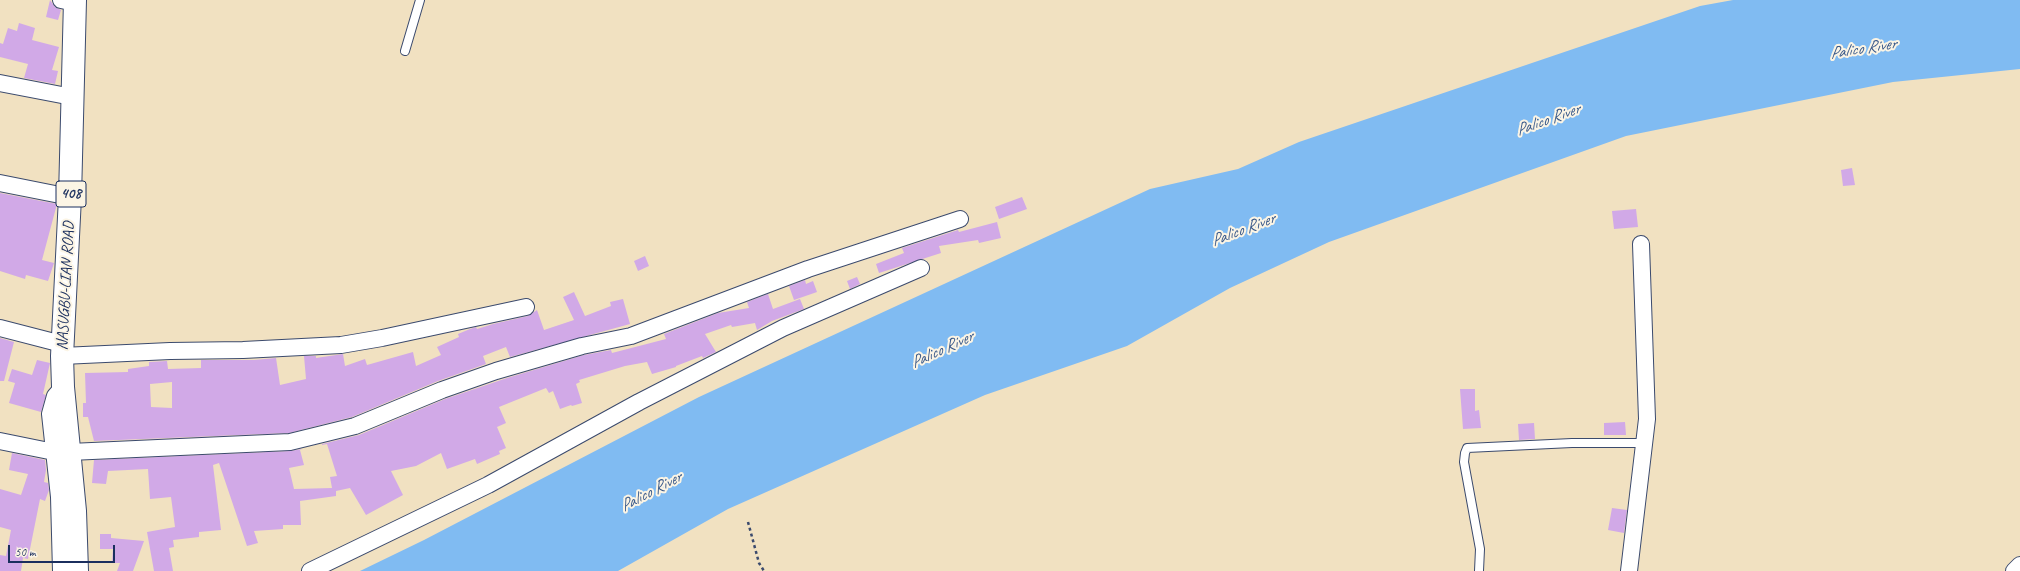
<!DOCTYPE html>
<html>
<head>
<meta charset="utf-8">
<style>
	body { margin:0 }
	#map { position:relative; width:2020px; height:571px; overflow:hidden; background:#f1e1c1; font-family:Caveat,sans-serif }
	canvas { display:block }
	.scale { position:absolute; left:8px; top:545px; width:107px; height:18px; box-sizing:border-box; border:2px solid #1b2f5e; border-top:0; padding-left:5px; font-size:12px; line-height:14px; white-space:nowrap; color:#1b2f5e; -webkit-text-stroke:3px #fcf5e5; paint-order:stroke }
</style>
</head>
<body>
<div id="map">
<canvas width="2020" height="571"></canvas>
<div class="scale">50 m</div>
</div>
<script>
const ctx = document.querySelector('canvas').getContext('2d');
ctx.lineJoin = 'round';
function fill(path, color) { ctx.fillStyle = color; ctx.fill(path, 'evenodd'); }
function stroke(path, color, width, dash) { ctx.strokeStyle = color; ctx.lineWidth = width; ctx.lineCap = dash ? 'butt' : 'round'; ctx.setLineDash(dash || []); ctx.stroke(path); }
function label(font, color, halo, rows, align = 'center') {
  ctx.font = font + ' Caveat,sans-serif'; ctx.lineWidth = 4; ctx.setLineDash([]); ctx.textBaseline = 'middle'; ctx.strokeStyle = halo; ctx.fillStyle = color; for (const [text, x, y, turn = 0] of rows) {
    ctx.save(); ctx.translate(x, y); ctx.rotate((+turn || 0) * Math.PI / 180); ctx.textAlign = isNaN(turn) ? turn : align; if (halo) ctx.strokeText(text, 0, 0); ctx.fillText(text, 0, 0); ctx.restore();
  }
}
const water = new Path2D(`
	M1733 0H2020V69L1893 82 1626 136 1329 242 1230 288 1127 346 985 395 728 509 618 571H360L424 540 699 397 1150 189 1238 169 1299 142 1700 6Z`);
const building = new Path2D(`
	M50 0 55 7 61 10 58 20 46 17Z
	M19 23 35 28 32 40 59 47 52 70 58 71 55 84 24 78 28 64 0 57V43L3 44 8 28 17 31Z
	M1852 168 1855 185 1843 186 1841 170Z
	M0 193 57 204 42 260 54 263 48 281 26 275 25 279 0 271Z
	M1022 197 1027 209 999 219 995 207Z
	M1636 209 1638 227 1614 229 1612 211Z
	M997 222 1001 238 979 243 978 240 939 246 941 253 879 273 876 264 904 253 902 248 958 230 959 232Z
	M645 256 649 266 638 271 634 261Z
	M857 277 860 284 850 289 847 281Z
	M805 280 806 284 813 281 817 292 794 300 789 286Z
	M574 292 585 316 611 306 610 302 623 299 630 324 510 357 506 347 483 356 486 364 438 381 352 417 289 433 94 441 88 417H83V403H86L85 373 128 372V369L149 366V362L167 361 168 369 201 368V360H254L276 358 280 385 306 379 304 356H316V358L343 354 345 366 365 359 367 365 413 352 416 366 441 355 437 347 459 337 458 334 470 329 476 327 477 329 493 324 528 316 537 310 544 330 574 320 563 297ZM172 382V408L151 407 150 384Z
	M768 294 773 309 800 299 804 309 772 321 757 330 755 323 732 327 731 325 705 334 716 352 703 358 702 356 676 366V367L652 374 647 362 625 366 579 380 580 382 576 384 582 403 572 406 571 405 560 409 553 391 549 393 546 388 499 407 506 423 497 427 506 448 499 451 500 454 477 464 475 459 447 469 441 453 416 466 391 471 403 495 366 515 350 488 336 491V496L300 501 301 525H283V529L254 531 258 543 247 546 219 463 213 465 221 530 199 532V537L173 540 174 547 169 548 173 571H154L147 532 175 527 171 497 150 499 148 469 108 471 106 484 92 483 94 460 290 451 302 449 300 450 304 465 289 468 294 489 332 488 330 477 337 476 327 444 322 445V444L359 435 445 399 507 378 584 355 611 350 612 353 666 339 664 334 718 313 749 308 747 302Z
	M0 338 14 342 4 381H0Z
	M37 360 50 363 43 394 46 395 41 412 9 403 15 383 8 381 12 369 32 375Z
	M1460 389H1475V411L1479 410 1481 428 1463 429Z
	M1625 422 1626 435H1604V423Z
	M1534 423 1535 439 1519 440 1518 424Z
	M12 453 45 460 46 470 44 482 48 483 49 490 45 501 40 499 28 559 23 558 21 571H0V555L6 556 11 530 0 527V489L21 495 28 474 9 470Z
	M1612 508 1627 510 1624 533 1608 530Z
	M100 534H111V538L144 541 133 571H117L120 563H112L113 549H100Z`);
const path = new Path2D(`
	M748 522 759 563 764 571`);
const lane = new Path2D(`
	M405 51 420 0
	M1479 571 1480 549 1464 462 1465 453 1467 448 1572 443H1644`);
const street = new Path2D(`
	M61 0 75 3
	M0 83 72 97
	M0 183 70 197
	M0 328 62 344
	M62 356 170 351 243 350 341 345 382 338 526 307
	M0 441 54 452
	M70 452 290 442 355 426 442 390 496 371 582 346 631 336 808 269 960 219
	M61 571 59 497 50 414 55 396 63 387
	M310 571 488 485 639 402 783 328 921 268
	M1629 571 1647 419 1641 244
	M2014 571 2020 565`);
const primary = new Path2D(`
	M75 0 70 197 62 356 63 387 75 511 77 571`);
const shields = [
	[71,194,30]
];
const shieldNames = [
	["408",71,194]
];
const streetNames = [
	["NASUGBU-LIAN ROAD",66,286,-87]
];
const waterNames = [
	["Palico River",1863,49,-9],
	["Palico River",1548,120,-20],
	["Palico River",1243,230,-21],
	["Palico River",942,350,-25],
	["Palico River",651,492,-28]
];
fill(water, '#80bbf2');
fill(building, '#d1a9e7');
stroke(lane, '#3b4a6d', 10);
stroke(street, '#3b4a6d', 18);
stroke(primary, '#3b4a6d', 24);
stroke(path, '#3b4a6d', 2.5, [3, 3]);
stroke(lane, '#fff', 8);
stroke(street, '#fff', 16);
stroke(primary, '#fff', 22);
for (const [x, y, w] of shields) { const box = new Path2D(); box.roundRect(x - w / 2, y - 13, w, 26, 3); ctx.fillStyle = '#fcf5e5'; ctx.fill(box); stroke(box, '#1b2f5e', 1); }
label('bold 15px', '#1b2f5e', null, shieldNames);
label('16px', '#1b2f5e', '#fcf5e5', streetNames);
label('italic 17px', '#39598a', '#fcf5e5', waterNames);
</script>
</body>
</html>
